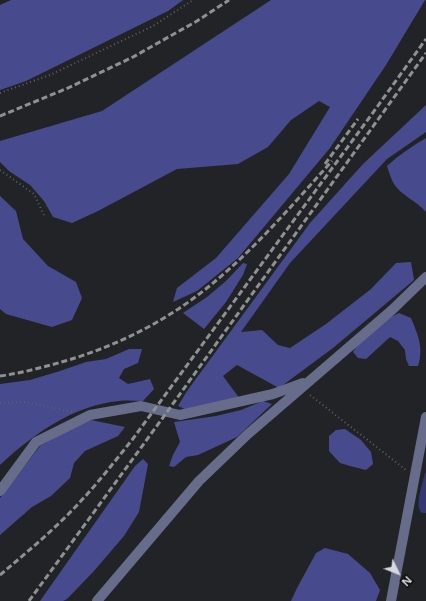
<!DOCTYPE html>
<html>
<head>
<meta charset="utf-8">
<style>
	body { margin:0 }
	#map { position:relative; width:426px; height:601px; overflow:hidden; background:#222326; font-family:"Open Sans",sans-serif }
	canvas { display:block }
	.north { position:absolute; left:378px; top:553px; width:40px; height:40px; -webkit-text-stroke:3px #0c0c0e; paint-order:stroke; rotate:133deg; font-size:11px; font-weight:700; line-height:16px; text-align:center; color:#d8d9db }
	.north::after { content:''; display:block; margin:auto; width:14px; height:18px; background:#d8d9db; clip-path:polygon(50% 0,100% 100%,50% 72%,0 100%) }
</style>
</head>
<body>
<div id="map">
<canvas width="426" height="601"></canvas>
<div class="north">N</div>
</div>
<script>
const ctx = document.querySelector('canvas').getContext('2d');
ctx.lineJoin = 'round';
function fill(path, color) { ctx.fillStyle = color; ctx.fill(path, 'evenodd'); }
function stroke(path, color, width, dash) { ctx.strokeStyle = color; ctx.lineWidth = width; ctx.lineCap = dash ? 'butt' : 'round'; ctx.setLineDash(dash || []); ctx.stroke(path); }
const green = new Path2D(`
	M426 472V513H422C420 511 420 511 419 508 417 500 423 481 425 473Z`);
const forest = new Path2D(`
	M11 0H183L168 11 26 81 0 90V5Z
	M271 0H425L386 65 330 148 238 258 197 291 173 302 177 288 216 258 289 174 330 107 319 101 291 120 268 147 238 164 177 169 98 211 72 223 53 217 44 201 30 185 9 171 0 162V141L102 111Z
	M426 105V132L387 159 290 263 241 332 262 330 278 345 290 348 326 324 371 289 396 263 411 262 414 280 333 348 279 388 237 365 223 376 240 399 185 409 178 406 187 391 310 223 363 164Z
	M426 138V212C417 201 402 196 394 184 391 179 389 172 387 166 399 155 412 146 426 138Z
	M0 196 16 211 23 239 48 266 76 282 82 298 72 320 52 327 6 314 0 309Z
	M243 263 247 264 243 275 226 302 204 329 183 313 207 297 226 281Z
	M399 313 411 318C418 335 424 348 418 366H409L406 359 405 350 398 341 390 337 366 359 358 358 353 352 359 343 391 317Z
	M129 349H142L138 363 124 369 119 378 128 384 150 379 154 389 143 401C135 401 127 400 119 401 74 405 32 435 0 465V384L30 380 60 371 86 362 106 359Z
	M263 401 272 404 237 437 198 455 186 457 174 467 169 466 173 455 180 442 174 422 216 416 241 410Z
	M91 420 125 427 118 436 85 451 74 463 70 478 51 496 32 507 0 535V498L40 446 73 428Z
	M345 429 361 440 371 452 373 464 366 470 350 466 340 463 329 451V436L336 430Z
	M143 459 148 464 139 512 124 536 94 571 67 599 63 601H40L135 466Z
	M325 548 348 554 370 573 380 590 376 601H291L297 588 316 553Z`);
const path = new Path2D(`
	M0 93 50 75 153 26 193 0
	M0 170 34 194 44 215
	M310 395 406 470
	M0 403 25 402 73 412`);
const minor = new Path2D(`
	M0 491 36 442 90 415 141 406 180 415 273 394 303 383
	M97 601 199 481 248 434 392 310 426 277
	M391 601 426 417`);
const rail = new Path2D(`
	M0 116 68 88 133 57 197 21 229 0
	M325 164 358 119
	M0 376C22 373 44 367 65 361 103 350 139 334 172 313 234 274 284 214 332 161
	M0 575C27 552 55 529 79 503 98 483 115 461 132 440L372 114 426 39
	M29 601 167 412 426 53`);
fill(green, '#353770');
fill(forest, '#474b8d');
stroke(path, '#5e5f61', 2, [1, 3]);
stroke(minor, '#686c8b', 10);
stroke(rail, '#8f9092', 3, [6, 3]);
</script>
</body>
</html>
